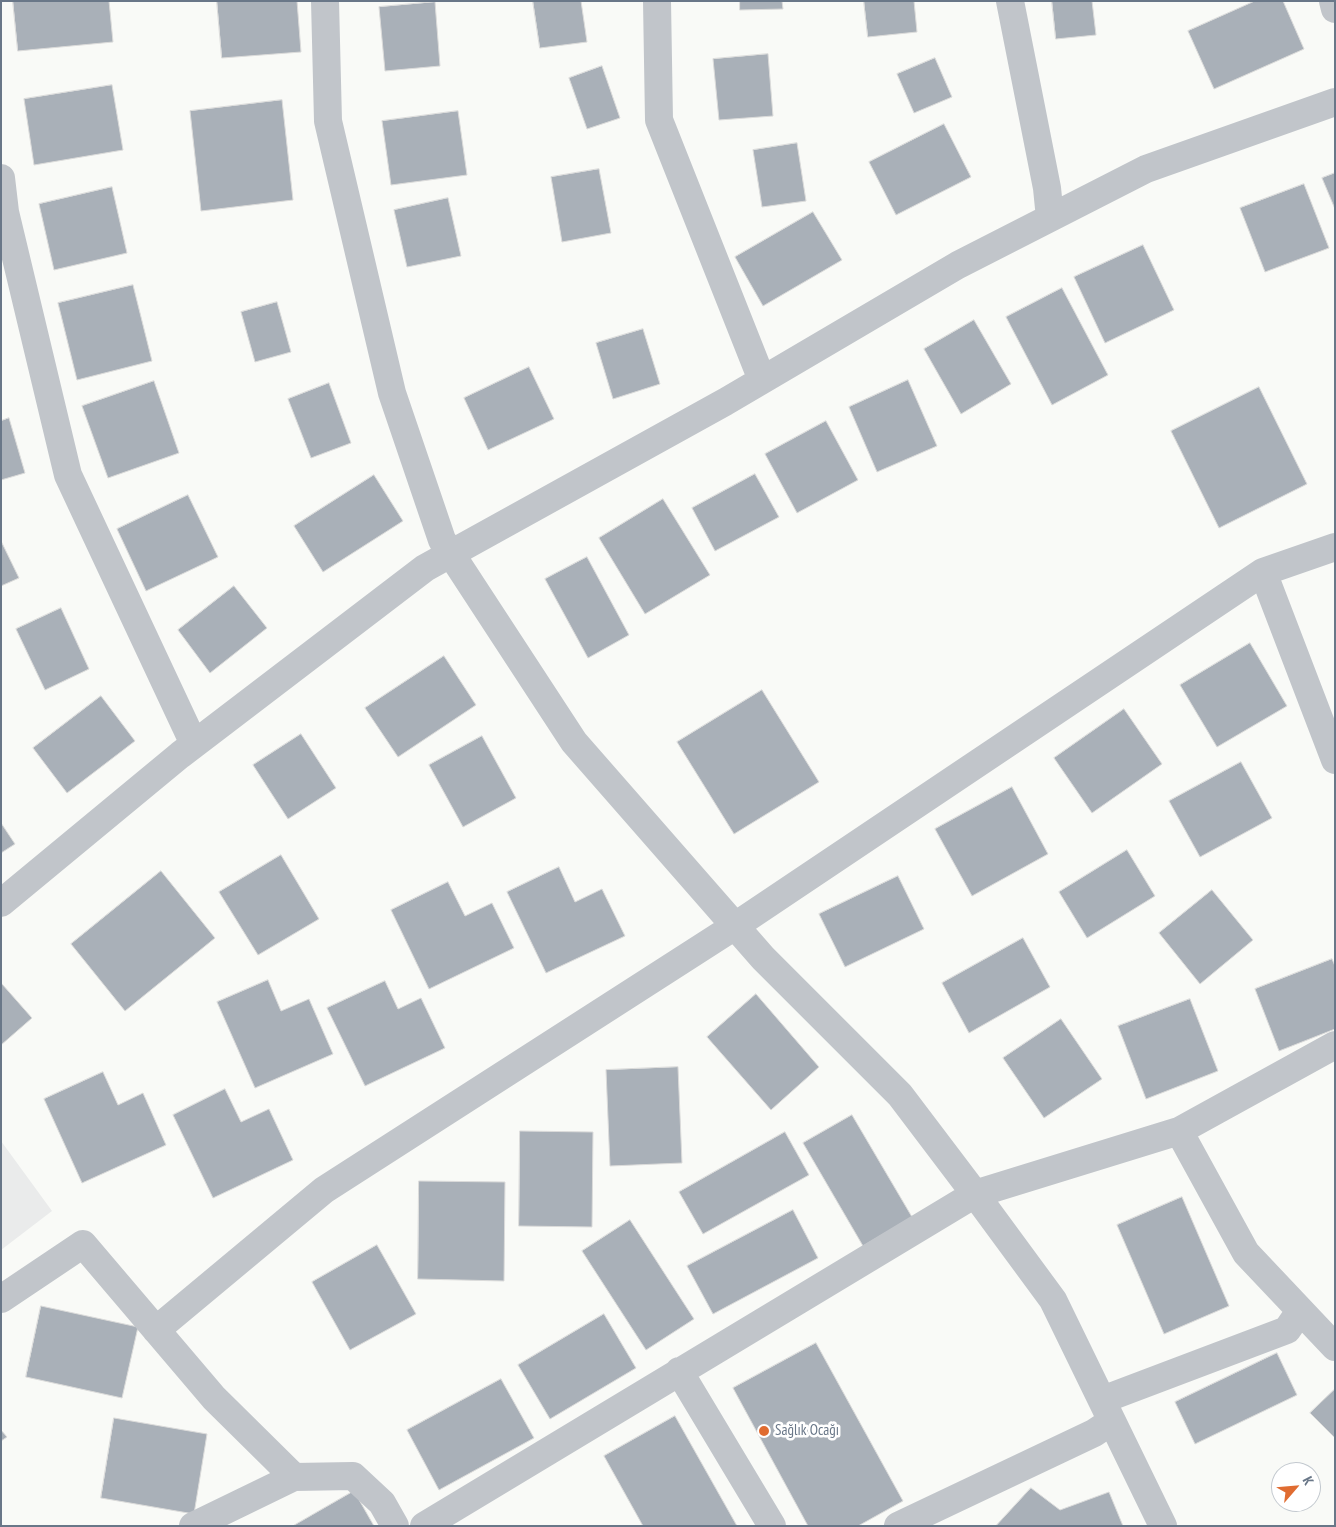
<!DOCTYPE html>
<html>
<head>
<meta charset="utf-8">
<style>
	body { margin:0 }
	#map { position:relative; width:1336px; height:1527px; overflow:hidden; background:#f9faf7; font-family:"PT Sans Narrow",sans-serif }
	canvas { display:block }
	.frame { position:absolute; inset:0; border:2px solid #697788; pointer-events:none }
	.north { position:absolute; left:1271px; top:1462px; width:50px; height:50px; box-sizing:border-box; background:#fff; border:1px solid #c3c9cf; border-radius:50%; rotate:63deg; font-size:14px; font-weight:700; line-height:20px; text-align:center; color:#697788 }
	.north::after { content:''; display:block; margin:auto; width:18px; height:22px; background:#e06c31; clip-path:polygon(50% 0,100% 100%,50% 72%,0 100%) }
</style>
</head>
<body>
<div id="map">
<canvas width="1336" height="1527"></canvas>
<div class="frame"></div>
<div class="north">K</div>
</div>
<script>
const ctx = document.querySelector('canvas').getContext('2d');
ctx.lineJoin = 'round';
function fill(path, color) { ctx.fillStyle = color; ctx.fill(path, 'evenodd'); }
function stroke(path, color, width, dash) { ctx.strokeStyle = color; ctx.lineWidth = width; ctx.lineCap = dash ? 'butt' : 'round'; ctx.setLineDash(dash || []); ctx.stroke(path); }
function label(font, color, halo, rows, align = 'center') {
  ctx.font = font + ' "PT Sans Narrow",sans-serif'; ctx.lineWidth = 5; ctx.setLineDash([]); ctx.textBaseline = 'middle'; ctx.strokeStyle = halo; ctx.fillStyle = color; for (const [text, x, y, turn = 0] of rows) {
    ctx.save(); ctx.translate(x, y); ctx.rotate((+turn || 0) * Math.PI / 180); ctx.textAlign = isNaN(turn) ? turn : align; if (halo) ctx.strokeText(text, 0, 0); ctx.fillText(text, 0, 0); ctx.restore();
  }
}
const built = new Path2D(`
	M1 1141 52 1211 1 1250Z`);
const building = new Path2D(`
	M13 1H109L113 42 18 51Z
	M217 1H297L301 52 222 58Z
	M533 1H581L587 42 540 48Z
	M740 1H782L783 9 740 10Z
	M864 1H914L917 32 868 37Z
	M1052 1H1092L1096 35 1056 39Z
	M1255 1H1283L1304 49 1214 89 1188 31Z
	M435 2 440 66 385 71 379 7Z
	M768 54 773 116 719 120 713 59Z
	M935 58 952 97 914 113 897 74Z
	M602 66 620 118 587 129 569 78Z
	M112 85 123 150 34 165 24 99Z
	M282 100 293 200 201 211 190 111Z
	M458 111 467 175 391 185 382 121Z
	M944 124 971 177 896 215 869 162Z
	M797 143 806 201 762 207 753 150Z
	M599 169 611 233 562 242 551 177Z
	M1335 173V209L1322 178Z
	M1304 184 1329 248 1265 272 1240 208Z
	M112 187 127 253 54 270 39 204Z
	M448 198 461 256 407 267 394 210Z
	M813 212 842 260 763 306 735 257Z
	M1143 245 1174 310 1105 343 1074 277Z
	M133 285 152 361 77 380 58 303Z
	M1062 288 1108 375 1052 405 1006 317Z
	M277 302 291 352 255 362 241 312Z
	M974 320 1011 384 961 414 924 349Z
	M643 329 660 384 613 399 596 343Z
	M529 367 554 419 488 450 464 398Z
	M908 380 937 446 877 472 849 407Z
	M154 381 179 453 108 478 82 406Z
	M329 383 351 443 311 458 288 399Z
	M1259 387 1307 484 1219 528 1171 431Z
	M9 418 25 473 1 480V421Z
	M826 421 858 480 797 513 765 454Z
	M755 474 779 517 715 551 692 508Z
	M374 475 403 521 323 572 294 526Z
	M188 495 218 557 146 591 117 529Z
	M663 499 710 575 645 614 599 538Z
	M1 541 19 578 1 586Z
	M587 557 629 635 588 658 545 579Z
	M234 586 267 628 210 673 178 630Z
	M61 608 89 669 45 690 16 629Z
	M1250 643 1287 706 1217 747 1180 685Z
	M444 656 476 705 398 757 365 708Z
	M762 690 819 782 734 834 677 742Z
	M101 696 135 741 67 793 33 748Z
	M1124 709 1162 764 1092 813 1054 758Z
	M301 734 336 788 288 819 253 765Z
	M482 736 516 798 463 827 429 765Z
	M1241 762 1272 818 1200 857 1169 801Z
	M1012 787 1048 854 972 896 935 829Z
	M1 823 15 844 1 853Z
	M1127 850 1155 896 1087 938 1059 892Z
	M281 855 319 919 258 955 219 892Z
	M559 867 575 902 602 889 625 936 546 973 507 892Z
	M161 871 215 938 125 1011 71 944Z
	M898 876 924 929 845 967 819 914Z
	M448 882 465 916 492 903 514 948 429 989 391 910Z
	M1212 890 1253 940 1200 984 1159 933Z
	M1023 938 1050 987 969 1033 942 983Z
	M1332 959 1335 966V1029L1279 1051 1255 989Z
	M268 980 281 1011 309 999 333 1054 255 1088 217 1002Z
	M385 981 398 1009 421 998 445 1048 365 1086 327 1008Z
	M2 984 32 1018 1 1045V985Z
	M756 994 819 1067 771 1110 707 1037Z
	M1190 999 1218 1071 1146 1099 1118 1026Z
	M1061 1019 1102 1079 1044 1118 1003 1058Z
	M678 1067 682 1163 610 1166 606 1070Z
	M103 1072 118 1105 143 1093 166 1145 82 1183 44 1099Z
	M225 1089 241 1122 269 1109 293 1160 213 1198 173 1115Z
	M852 1115 912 1217 863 1246 803 1143Z
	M520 1131 593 1132 592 1227 519 1226Z
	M785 1132 809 1175 703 1234 679 1192Z
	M419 1181 505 1182 504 1281 418 1279Z
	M1182 1197 1229 1306 1164 1334 1117 1225Z
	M793 1210 818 1258 713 1314 687 1266Z
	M630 1220 694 1319 646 1350 582 1251Z
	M377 1245 416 1314 350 1350 312 1282Z
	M41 1306 138 1327 122 1398 26 1377Z
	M604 1314 636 1368 550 1419 518 1365Z
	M816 1343 903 1501 858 1526H808L733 1388Z
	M1277 1353 1297 1395 1195 1444 1175 1402Z
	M501 1379 534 1438 439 1490 407 1430Z
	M1335 1389V1438L1310 1413Z
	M675 1416 737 1526H643L604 1456Z
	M114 1418 207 1434 194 1514 101 1498Z
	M1 1430 7 1437 1 1441Z
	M1031 1488 1060 1510 1109 1492 1123 1526H996Z
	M354 1491 374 1526H293Z`);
const minor = new Path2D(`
	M325 1 328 121 392 393 442 540 574 742 763 958 900 1095 975 1194 1053 1300 1163 1526
	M657 1 659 120 762 380
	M1010 1 1047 188 1050 218
	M1333 1 1335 9
	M1 178 5 212 68 475 194 744
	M1263 572 1335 760
	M1 903 180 755 425 568 725 402 958 265 1146 169 1335 102
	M1179 1131 1246 1253 1335 1347
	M1 1299 83 1244 214 1398 294 1477 353 1476 382 1503 395 1526
	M156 1330 324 1190 735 926 1263 572 1335 547
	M679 1371 772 1526
	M1102 1400 1287 1330 1300 1311
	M193 1526 294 1477
	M424 1526 975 1194 1179 1131 1335 1045
	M898 1526 1094 1433 1112 1421`);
const markers = [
	[764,1431,6,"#e06c31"]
];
const poiNames = [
	["Sağlık Ocağı",775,1431]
];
fill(built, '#eaebeb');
fill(building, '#a9b0b8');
stroke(building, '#dbdbda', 1);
stroke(minor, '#c1c5ca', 28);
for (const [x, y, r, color] of markers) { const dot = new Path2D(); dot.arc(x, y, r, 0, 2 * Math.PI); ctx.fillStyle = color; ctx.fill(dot); stroke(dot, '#fff', 2); }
label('15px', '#697788', '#fff', poiNames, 'left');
</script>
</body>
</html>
